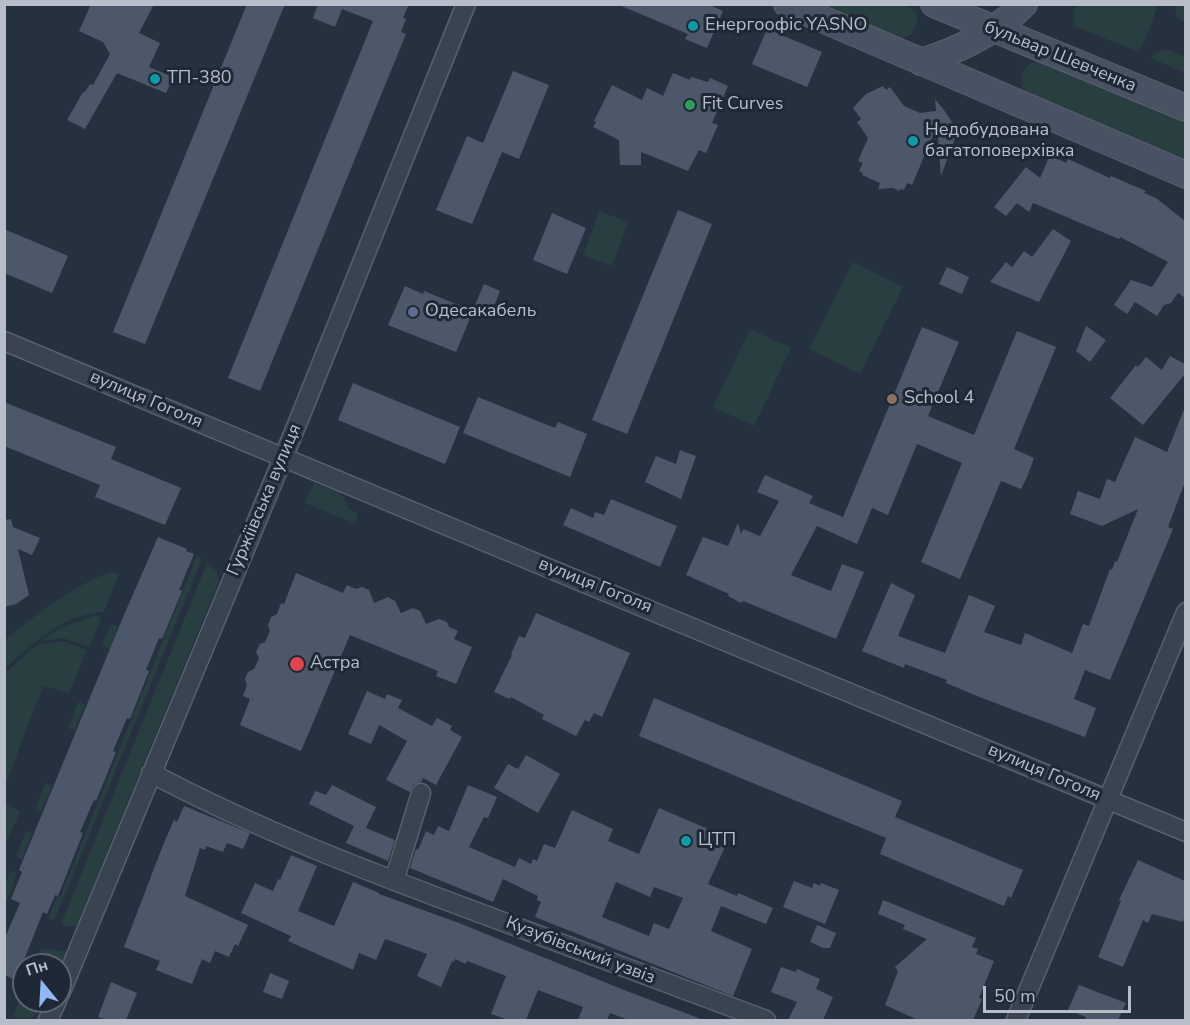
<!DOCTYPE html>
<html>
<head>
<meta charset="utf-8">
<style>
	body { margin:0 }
	#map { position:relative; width:1190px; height:1025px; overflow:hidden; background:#263140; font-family:"Nunito Sans",sans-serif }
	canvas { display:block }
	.frame { position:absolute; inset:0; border:6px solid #b7beca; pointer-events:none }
	.north { position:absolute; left:12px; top:953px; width:60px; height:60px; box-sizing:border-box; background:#1f2835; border:2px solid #5c6471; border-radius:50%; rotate:342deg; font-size:16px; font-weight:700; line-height:24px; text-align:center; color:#b7beca }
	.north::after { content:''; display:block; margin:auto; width:21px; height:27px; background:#90b7f6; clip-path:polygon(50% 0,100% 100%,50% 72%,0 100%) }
	.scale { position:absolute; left:983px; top:986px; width:148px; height:27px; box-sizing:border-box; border:3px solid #b7beca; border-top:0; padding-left:8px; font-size:18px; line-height:21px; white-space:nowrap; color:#b7beca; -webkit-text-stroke:4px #1f2835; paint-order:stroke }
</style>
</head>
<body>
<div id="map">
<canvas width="1190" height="1025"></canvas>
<div class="frame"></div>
<div class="north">Пн</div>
<div class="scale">50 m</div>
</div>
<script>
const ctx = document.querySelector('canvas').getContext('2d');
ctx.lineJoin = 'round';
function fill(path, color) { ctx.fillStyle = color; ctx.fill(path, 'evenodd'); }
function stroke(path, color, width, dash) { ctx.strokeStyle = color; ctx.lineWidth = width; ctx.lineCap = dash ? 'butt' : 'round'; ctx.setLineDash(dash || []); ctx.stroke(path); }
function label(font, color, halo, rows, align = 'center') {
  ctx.font = font + ' "Nunito Sans",sans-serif'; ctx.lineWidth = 6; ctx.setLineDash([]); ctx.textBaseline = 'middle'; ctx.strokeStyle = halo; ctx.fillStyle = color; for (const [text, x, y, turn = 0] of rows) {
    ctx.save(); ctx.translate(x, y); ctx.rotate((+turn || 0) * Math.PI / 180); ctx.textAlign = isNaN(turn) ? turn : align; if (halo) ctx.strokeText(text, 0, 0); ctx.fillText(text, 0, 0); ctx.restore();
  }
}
const green = new Path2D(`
	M1080 4 1158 5 1144 43 1138 52 1075 26 1073 10Z
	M816 5H906L915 11 918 20 911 35 899 39Z
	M1174 5H1185V23L1177 17Z
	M1163 50H1170L1185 57V73L1151 58 1156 52Z
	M1038 61 1185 122V162L1025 92C1017 80 1023 64 1038 61Z
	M599 211 628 222 612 266 583 255Z
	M853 262 903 287 860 374 809 349Z
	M750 329 791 348 754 426 713 407Z
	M314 483 341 493 349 509 358 513 354 523 305 503Z
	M197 556 202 559 55 919 52 920 48 919 57 896 60 897Z
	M207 563 217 572 219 581 77 925 67 927 61 924Z
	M110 572 119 574 104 612C62 614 34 643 5 668L6 639C38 613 71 587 110 572Z
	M96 615 101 617 89 647 63 638 41 641 61 628Z
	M111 624 118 626 110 649 102 646Z
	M63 641 87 650 69 693 43 686 5 786V673L37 645Z
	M78 702 85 705 74 731 68 728Z
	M45 783 52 785 41 812 35 810Z
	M5 800 8 805 20 812 5 845Z
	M26 831 32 833 22 859 16 856Z
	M10 871 17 873 7 900 5 898V885Z
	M42 949 66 951 60 965H34Z
	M21 997 24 998V1001H31L43 1006C35 1019 26 1021 13 1016Z`);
const building = new Path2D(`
	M91 4H154L139 33 160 43 149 67 173 77 166 93 117 73 85 129 67 120 83 92 84 93 90 84 93 85 110 54 103 42 79 31Z
	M247 4H285L145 344 113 332Z
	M318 4H409L403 18 406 19 401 32 406 34 260 391 228 378 373 21 342 9 335 27 313 18Z
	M707 4 723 11 707 48 685 39 688 34 619 5Z
	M767 29 822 52 807 87 752 64Z
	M513 71 549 85 519 159 502 152 472 224 436 210 467 136 483 143Z
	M673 73 690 80 691 77 708 82 710 78 728 86 712 123 718 125 706 153 699 150 688 171 641 152V165H620L619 140 593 127 596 122 594 121 612 85 642 100 647 88 663 96Z
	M883 86 886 90 890 87 904 106 920 113 936 111 935 99 944 110 954 125 955 138 941 176 937 126 912 185 907 183 904 190 900 189 899 191 893 188 878 189 880 183 862 175 863 173 859 171 863 163 858 161 868 138 857 122 861 119 853 108 866 94Z
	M1050 155 1066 163 1068 159 1110 178 1111 176 1146 191 1144 193 1156 198 1185 221V298L1178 293 1171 303 1164 305 1157 316 1135 302 1127 314 1114 305 1131 280 1152 287 1168 262 1120 237 1119 239 1033 203 1029 212 1017 203 1006 216 994 207 1026 167 1040 178Z
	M678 210 712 224 627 434 592 420Z
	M552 213 586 228 567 274 533 260Z
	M4 229 68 256 52 293 4 273Z
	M1053 229 1071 241 1039 302 990 282 1006 262 1012 267 1024 251 1032 257Z
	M947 267 969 277 962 294 939 284Z
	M484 284 500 291 492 311 475 305Z
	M405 286 423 294 424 291 473 311 456 352 388 325Z
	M1086 326 1106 340 1090 362 1076 351Z
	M922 327 959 342 928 416 974 435 1017 331 1056 347 1014 449 1034 458 1027 477 1021 489 1001 481 960 579 921 562 962 463 917 444 888 515 872 508 857 544 817 526 791 575 831 591 842 564 864 572 836 639 743 601 741 603 728 596 729 594 686 575 703 537 728 546 738 523 741 534 743 529 760 536 779 501 757 492 765 475 813 496 809 503 843 517Z
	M1170 356 1185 364V374L1143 425 1110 398 1136 365 1138 367 1146 357 1162 370Z
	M353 383 460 427 445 464 338 420Z
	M478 397 555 428 558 422 587 434 570 477 463 433Z
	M4 402 116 447 111 459 181 488 165 525 95 497 100 485 4 446Z
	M1185 407V482L1168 527 1173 529 1110 680 1085 670 1074 699 1096 708 1085 737 982 698 946 683 947 680 905 664 904 668 862 651 891 583 915 595 898 636 945 653 969 595 995 606 984 632 1021 645 1025 633 1072 653 1083 624 1089 626 1110 569 1112 570 1115 561 1117 562 1138 509 1102 526 1070 514 1078 491 1100 499 1107 479 1115 482 1135 437 1167 452Z
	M680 450 696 456 681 499 645 482 656 456 676 464Z
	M611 499 677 526 660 567 563 525 571 508 593 518 595 512 604 515Z
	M11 519 13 527 40 538 32 555 18 549 29 595 16 604 4 607V520Z
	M158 537 187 549 186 551 194 554 179 590 182 591 162 639 159 638 146 670 149 671 130 719 127 718 113 751 116 752 96 801 94 800 80 832 83 833 58 896 55 895 47 914 43 912 16 980 4 975V940L20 903 11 899 22 872 19 870 121 622Z
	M296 573 343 593 347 585 356 589 362 587 369 590 374 603 388 597 395 601 401 613 413 608 420 611 426 624 439 619 447 622 449 627 458 631 454 639 472 647 456 684 436 676 438 671 350 635 301 751 240 725 250 699 243 696 247 685 245 679 248 672 254 669 259 658 256 652 260 644 265 642 270 631 268 625 271 617 277 614 281 603 284 604Z
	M536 613 630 653 602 717 594 713 589 722 585 720 576 736 542 719 544 715 511 697 510 699 494 692 512 655 511 654 519 636 525 638Z
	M367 691 385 699 387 694 402 700 398 708 432 726 437 718 452 726 450 730 462 737 436 785 423 778 421 782 413 785 410 792 386 780 407 741 379 725 371 744 348 734Z
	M654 698 902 801 895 817 1023 870 1011 898 1008 896 1004 906 880 854 886 838 639 736Z
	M526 755 560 774 538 813 494 788 508 764 518 769Z
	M332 785 376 807 366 828 395 840 388 861 346 843 354 826 309 804 315 791 326 795Z
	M468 785 497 797 488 818 484 817 469 847 515 867 519 858 531 864 533 859 537 861 544 844 555 848 572 810 613 829 608 841 639 854 659 808 729 838 708 884 737 896 738 893 773 908 766 924 721 906 711 931 752 949 733 996 535 917 541 902 537 900 538 896 503 879 493 902 410 868 416 849 418 850 426 831 434 835 438 826 449 831ZM616 882 650 897 654 887 683 898 669 929 654 923 649 936 602 917Z
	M184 806 250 833 243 849 227 843 223 852 206 846 205 850 200 848 185 896 248 925 238 946 235 944 229 957 215 951 210 963 202 959 192 984 156 970 160 961 124 947 163 845 174 820 177 822Z
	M291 855 317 866 298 911 334 926 353 882 379 893V894L459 923 624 990 701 1019V1020H629L610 1013 607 1020H578L583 1007 538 990 526 1020H509L491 1014 506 976 467 961 466 964 455 959 454 962 452 961 441 987 417 976 427 954 385 939 376 960 359 953 353 970 288 941 291 936 241 913 255 883 273 891 278 879 280 880Z
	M1138 860 1185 881V913L1183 922 1152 914 1148 923 1143 920 1123 967 1098 957 1121 901 1119 900Z
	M794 881 812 888 814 883 820 886 821 883 839 890 825 924 783 907Z
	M883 900 976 938 972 947 978 949 976 954 994 961 979 998 982 999 973 1020H918L885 1005 898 971 895 967 927 939 903 929 905 925 878 914Z
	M817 925 836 933 830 948H823L810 942Z
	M781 967 796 972 797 969 820 979 816 989 833 997 823 1020H788L797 1002 771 992Z
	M270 973 289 981 282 999 263 992Z
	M111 982 137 993 126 1020H108L98 1017Z
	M1079 985 1126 1003 1118 1020H1085L1086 1017 1068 1010Z`);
const street = new Path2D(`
	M4 341C397 508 792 667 1186 832
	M151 773C258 830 372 873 485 915 579 950 672 985 766 1020
	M394 881 421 793
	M60 994 298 422 466 4
	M48 1020 57 1001
	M1016 1020 1186 612`);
const secondary = new Path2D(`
	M787 4 1186 175
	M934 4 1186 108
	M921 62C959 50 996 32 1024 4`);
const markers = [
	[693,26,6,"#0f9aa8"],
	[155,79,6,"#0f9aa8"],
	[690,105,6,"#2e9e5b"],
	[913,141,6,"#0f9aa8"],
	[413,312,6,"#5c6f8a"],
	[892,399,6,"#8d6e63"],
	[297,664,8,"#e0444e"],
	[686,841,6,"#0f9aa8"]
];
const poiNames = [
	["Енергоофіс YASNO",705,26],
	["ТП-380",167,79],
	["Fit Curves",702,105],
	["Недобудована",925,131],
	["багатоповерхівка",925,152],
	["Одесакабель",425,312],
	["School 4",904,399],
	["Астра",310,664],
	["ЦТП",698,841]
];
const streetNames = [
	["бульвар Шевченка",1060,57,22],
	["вулиця Гоголя",146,400,23],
	["Гуржіївська вулиця",265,500,-67],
	["вулиця Гоголя",595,586,22],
	["вулиця Гоголя",1044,773,23],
	["Кузубівський узвіз",580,951,21]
];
fill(green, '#283e41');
fill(building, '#4c5869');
stroke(street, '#58616d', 21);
stroke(secondary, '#58616d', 28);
stroke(street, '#3a4350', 18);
stroke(secondary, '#485263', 26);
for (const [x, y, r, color] of markers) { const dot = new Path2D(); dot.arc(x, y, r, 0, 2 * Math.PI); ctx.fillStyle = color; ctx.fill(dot); stroke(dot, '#1f2835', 2); }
label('18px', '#b7beca', '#1f2835', poiNames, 'left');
label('18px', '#b7beca', '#1f2835', streetNames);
</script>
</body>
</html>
